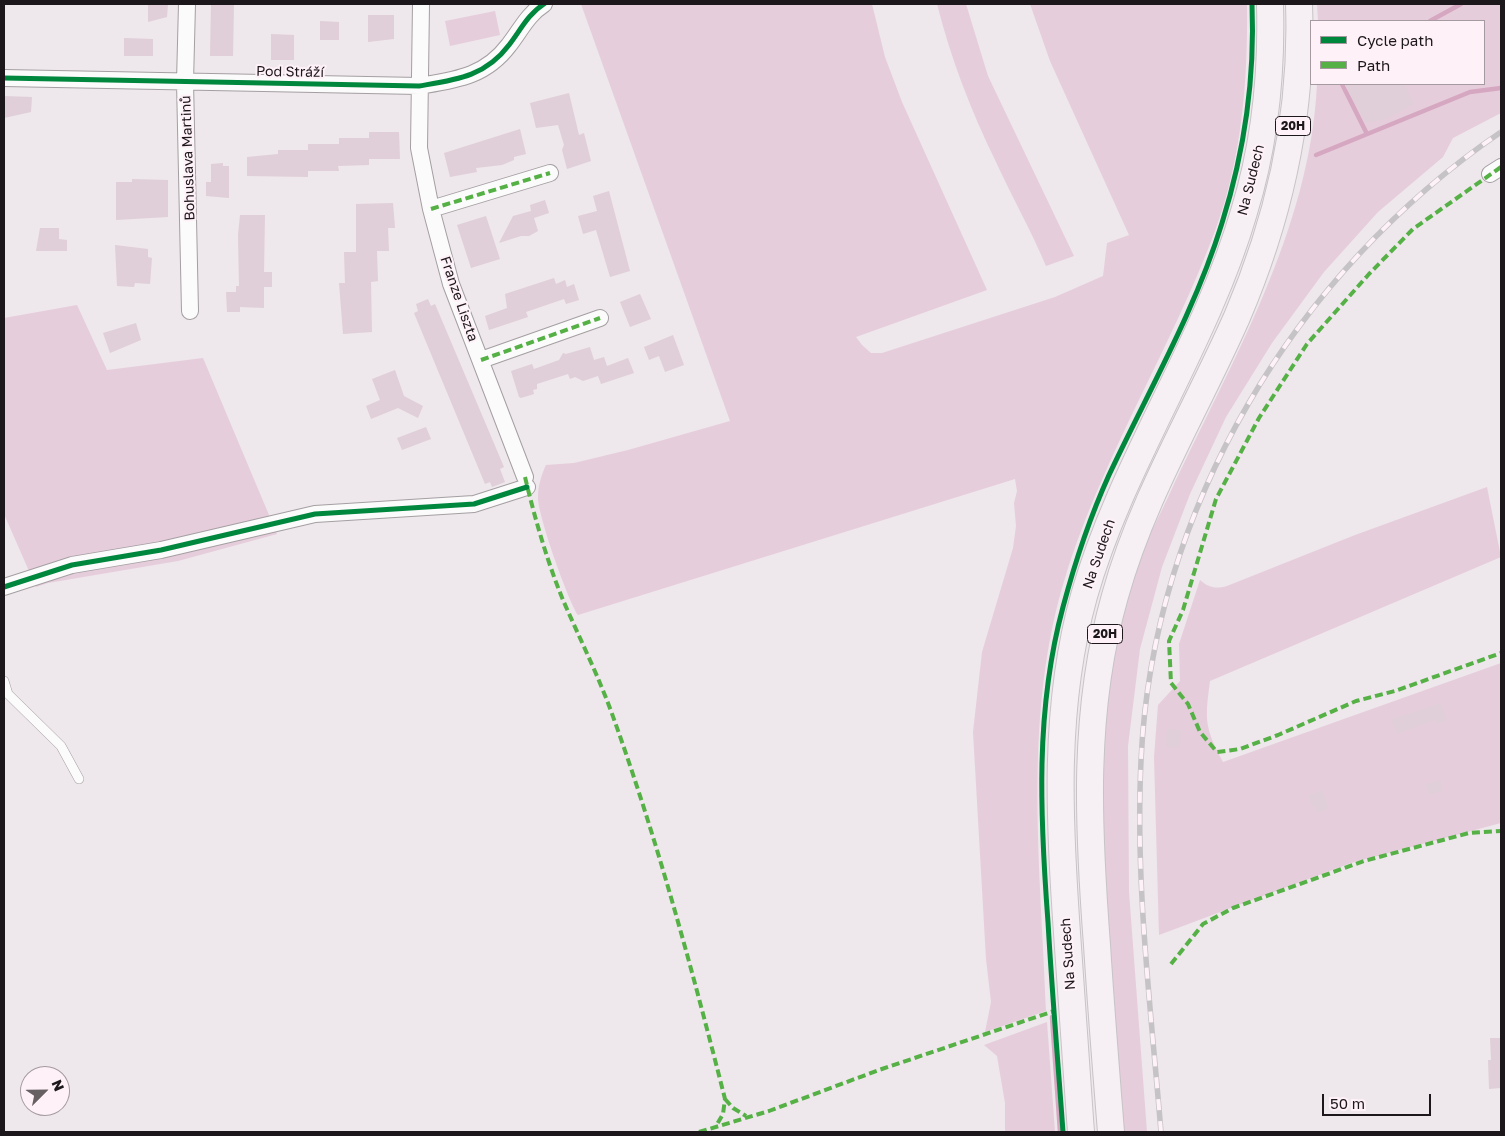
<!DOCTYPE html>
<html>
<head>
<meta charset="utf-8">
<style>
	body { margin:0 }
	#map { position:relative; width:1505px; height:1136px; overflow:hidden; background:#eee7eb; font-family:"Golos Text",sans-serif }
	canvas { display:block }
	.frame { position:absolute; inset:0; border:5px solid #1c171a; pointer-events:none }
	.legend { position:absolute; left:1310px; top:20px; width:175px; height:65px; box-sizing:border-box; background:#fef1f8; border:1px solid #a49a9f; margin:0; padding:6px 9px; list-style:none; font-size:15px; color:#1c171a }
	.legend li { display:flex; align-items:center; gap:10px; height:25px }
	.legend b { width:25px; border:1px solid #a49a9f }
	.north { position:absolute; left:20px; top:1066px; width:50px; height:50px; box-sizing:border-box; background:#fef1f8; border:1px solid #a49a9f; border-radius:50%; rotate:67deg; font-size:14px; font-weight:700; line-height:20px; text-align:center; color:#1c171a }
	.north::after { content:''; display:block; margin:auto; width:18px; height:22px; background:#666063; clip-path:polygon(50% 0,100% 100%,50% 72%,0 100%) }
	.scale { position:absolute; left:1322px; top:1094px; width:109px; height:22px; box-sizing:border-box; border:2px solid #1c171a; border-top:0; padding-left:6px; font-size:15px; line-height:18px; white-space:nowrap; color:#1c171a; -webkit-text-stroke:4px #fef1f8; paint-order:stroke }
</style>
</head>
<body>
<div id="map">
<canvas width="1505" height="1136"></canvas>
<div class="frame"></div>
<ul class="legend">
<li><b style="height:6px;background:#00873e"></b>Cycle path</li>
<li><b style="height:6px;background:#55b145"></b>Path</li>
</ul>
<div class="north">N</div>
<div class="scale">50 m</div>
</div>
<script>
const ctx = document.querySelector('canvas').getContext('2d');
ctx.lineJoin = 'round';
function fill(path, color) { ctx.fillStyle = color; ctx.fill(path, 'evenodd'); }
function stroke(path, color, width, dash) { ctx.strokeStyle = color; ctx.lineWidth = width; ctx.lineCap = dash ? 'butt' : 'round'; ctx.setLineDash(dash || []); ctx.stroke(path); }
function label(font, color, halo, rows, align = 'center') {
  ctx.font = font + ' "Golos Text",sans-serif'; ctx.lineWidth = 4; ctx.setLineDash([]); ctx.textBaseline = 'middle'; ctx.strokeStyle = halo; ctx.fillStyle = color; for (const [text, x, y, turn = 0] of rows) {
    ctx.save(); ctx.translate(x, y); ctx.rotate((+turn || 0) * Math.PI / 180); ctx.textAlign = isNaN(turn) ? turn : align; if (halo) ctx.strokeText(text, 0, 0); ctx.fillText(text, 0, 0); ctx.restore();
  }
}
const green = new Path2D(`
	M581 4H872L885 57 902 102 987 290 856 337 862 345 871 353H882L1055 297 1103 276 1107 243 1129 235 1050 61 1030 4H1247C1248 80 1242 158 1215 231 1170 352 1098 463 1062 588 1023 725 1041 870 1046 1011L985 1032 991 1002 986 959 973 732 982 652 1013 548 1016 526 1014 503 1017 491 1015 479 578 615C568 600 538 516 538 498 538 486 541 476 546 465L574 463 628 450 730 421Z
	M937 4H966L988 76 1074 256 1046 266C1031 230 1012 197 996 162 971 111 951 59 937 4Z
	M1317 4H1501V113L1453 138 1443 157 1378 212 1324 272 1272 343 1226 417 1190 494 1162 567 1140 649 1128 746 1129 892 1147 1132H1122C1117 1069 1113 1005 1108 941 1099 817 1092 686 1136 567 1145 542 1159 517 1170 493 1231 362 1310 231 1317 84H1484V21H1318Z
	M495 11 500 35 450 46 445 21Z
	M77 305 107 370 203 358 277 534 178 561 48 583 36 587 4 514V318Z
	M1487 487 1501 557 1210 681C1205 719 1204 727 1223 762L1501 663V823L1351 863 1159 935 1154 757 1158 705 1180 681 1179 644 1200 580C1209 588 1216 589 1227 586L1355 535Z
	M1047 1022 1055 1132H1005V1103L997 1056 984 1045Z`);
const stream = new Path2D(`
	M1430 21 1461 4
	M1342 84 1367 134
	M1316 155 1470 92 1501 88
	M1052 1017 1060 1132`);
const building = new Path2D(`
	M148 4H168L167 17 148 22Z
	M211 4H234L233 56H210Z
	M368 15H394V39L368 42Z
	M320 21 339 22V40H320Z
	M271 34 294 35V60H271Z
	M124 38 153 39V56H124Z
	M1344 84H1404L1414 104 1387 119 1366 123Z
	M569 93 579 135 584 133 591 161 567 169 562 150 564 145 558 125 536 128 530 103Z
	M4 96 32 97 31 112 4 118Z
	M520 129 526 154 514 157V160L502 165 476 168 477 172 450 177 444 153Z
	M369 132H399L400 159H369V165L338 166 339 171H308V177L247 176V157L278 154V150H308V144H339V138H369Z
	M223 163V166H229V198L206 196V182H211V164Z
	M132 179 168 180V217L116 220V182H132Z
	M609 191 630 271 610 277 596 230 583 234 578 216 597 211 593 196Z
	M545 200 549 213 534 218 538 231 529 236H521L499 243 513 216 531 211 530 205Z
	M393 203 395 228H388L389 251H377L378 281 371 282 372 332 343 334 339 283H345L344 252H356V204Z
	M240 215H265L264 272H272V287H264V308L240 307V312H227L226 292H236V286H239L238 235Z
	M486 216 500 259 471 268 457 225Z
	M40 228H59V239L67 240V251H36Z
	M115 245 148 249V257L152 258 150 284 135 283 134 287 117 286Z
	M554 278 556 284 565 280 567 287 574 284 579 300 566 304 564 299 526 312 528 317 489 330 485 316 507 308 505 294Z
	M640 294 651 319 630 327 620 302Z
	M428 299 431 306 435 304 504 467 500 469 505 482 492 487 490 482 485 484 414 313 418 311 416 304Z
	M136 323 141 340 110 353 103 333Z
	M673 335 684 365 665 372 659 356 649 360 644 347Z
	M590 347 594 360 604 357 607 366 628 358 634 373 601 384 598 376 583 381 575 377 570 379 568 374 537 384V389L533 390 534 394 521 398 519 397 511 371 532 364 534 369 559 360 563 353 566 354Z
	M395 370 404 396 423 406 418 418 398 408 371 419 366 406 380 400 372 379Z
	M426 427 431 439 402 450 397 438Z
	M1441 703 1447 720 1437 724 1435 720 1397 734 1391 719Z
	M1167 729 1181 730 1180 748 1165 747Z
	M1440 780 1443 791 1429 795 1425 784Z
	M1323 790 1329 809 1317 813 1315 806 1312 807 1308 795Z
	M1490 1038H1501V1088L1489 1089 1488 1060H1491Z`);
const lane = new Path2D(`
	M4 681 8 694 61 746 79 779`);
const street = new Path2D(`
	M187 4 185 82 190 311
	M421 4 419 148 431 209 451 284 525 477
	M4 78 419 86C455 80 485 77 509 45 520 31 528 14 544 4
	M1490 174 1501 167
	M431 209 550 173
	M481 360 600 318
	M4 587 72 565 161 550 315 514 474 504 527 487`);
const primary = new Path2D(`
	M1081 1132C1076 1066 1072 1000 1067 933 1059 820 1053 707 1084 596 1122 462 1205 346 1244 212 1265 144 1272 74 1270 4
	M1111 1132C1106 1070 1101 1008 1097 945 1088 827 1082 711 1115 596 1142 498 1196 410 1237 317 1280 217 1303 112 1299 4`);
const rail = new Path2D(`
	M1161 1132C1151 1009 1135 884 1141 761 1152 509 1295 272 1501 132`);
const quiet = new Path2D(`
	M1501 167 1413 229 1369 274 1307 344 1259 418 1216 499 1183 610 1169 641 1171 683 1188 704 1200 732 1217 752 1240 749 1278 735 1356 701 1395 691 1501 653
	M431 209 550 173
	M481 360 600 318
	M525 477C535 519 547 561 563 600 579 637 597 673 611 711 657 838 692 969 725 1099L723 1114 716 1126
	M1171 964 1203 924 1233 908 1364 861 1469 833 1501 831
	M725 1099 733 1108 746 1116
	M699 1132 769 1111 879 1070 1054 1011`);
const cycleway = new Path2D(`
	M4 78 419 86C455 80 485 77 509 45 520 31 528 14 544 4
	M4 587 72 565 161 550 315 514 474 504 527 487
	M1063 1132C1058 1062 1052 992 1048 922 1040 816 1035 710 1063 607 1075 562 1090 517 1109 475 1148 392 1195 311 1222 223 1244 153 1255 78 1252 4`);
const shields = [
	[1293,126,35],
	[1105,634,35]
];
const shieldNames = [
	["20H",1293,126],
	["20H",1105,634]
];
const streetNames = [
	["Pod Stráží",290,72,1],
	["Bohuslava Martinů",188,158,-92],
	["Na Sudech",1251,180,-76],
	["Franze Liszta",459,299,71],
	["Na Sudech",1099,554,-71],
	["Na Sudech",1068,954,-94]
];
fill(green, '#e6cddb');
stroke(stream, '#d6a7c1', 4.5);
fill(building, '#e0cfd8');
stroke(lane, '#a49fa2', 10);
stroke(street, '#a49fa2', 18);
stroke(primary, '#c7c3c6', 28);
stroke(lane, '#fcfbfc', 9);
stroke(street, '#fcfbfc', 16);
stroke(primary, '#f6f0f4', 26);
stroke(rail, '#c5c3c5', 5.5);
stroke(rail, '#fef1f8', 4, [11]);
stroke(quiet, '#55b145', 4, [8, 4]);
stroke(cycleway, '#00873e', 5);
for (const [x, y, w] of shields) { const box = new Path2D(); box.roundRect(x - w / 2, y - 9.5, w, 19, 4); ctx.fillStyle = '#fef1f8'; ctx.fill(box); stroke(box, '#1c171a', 1); }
label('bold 12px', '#1c171a', null, shieldNames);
label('14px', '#1c171a', '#fef1f8', streetNames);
</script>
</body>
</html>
